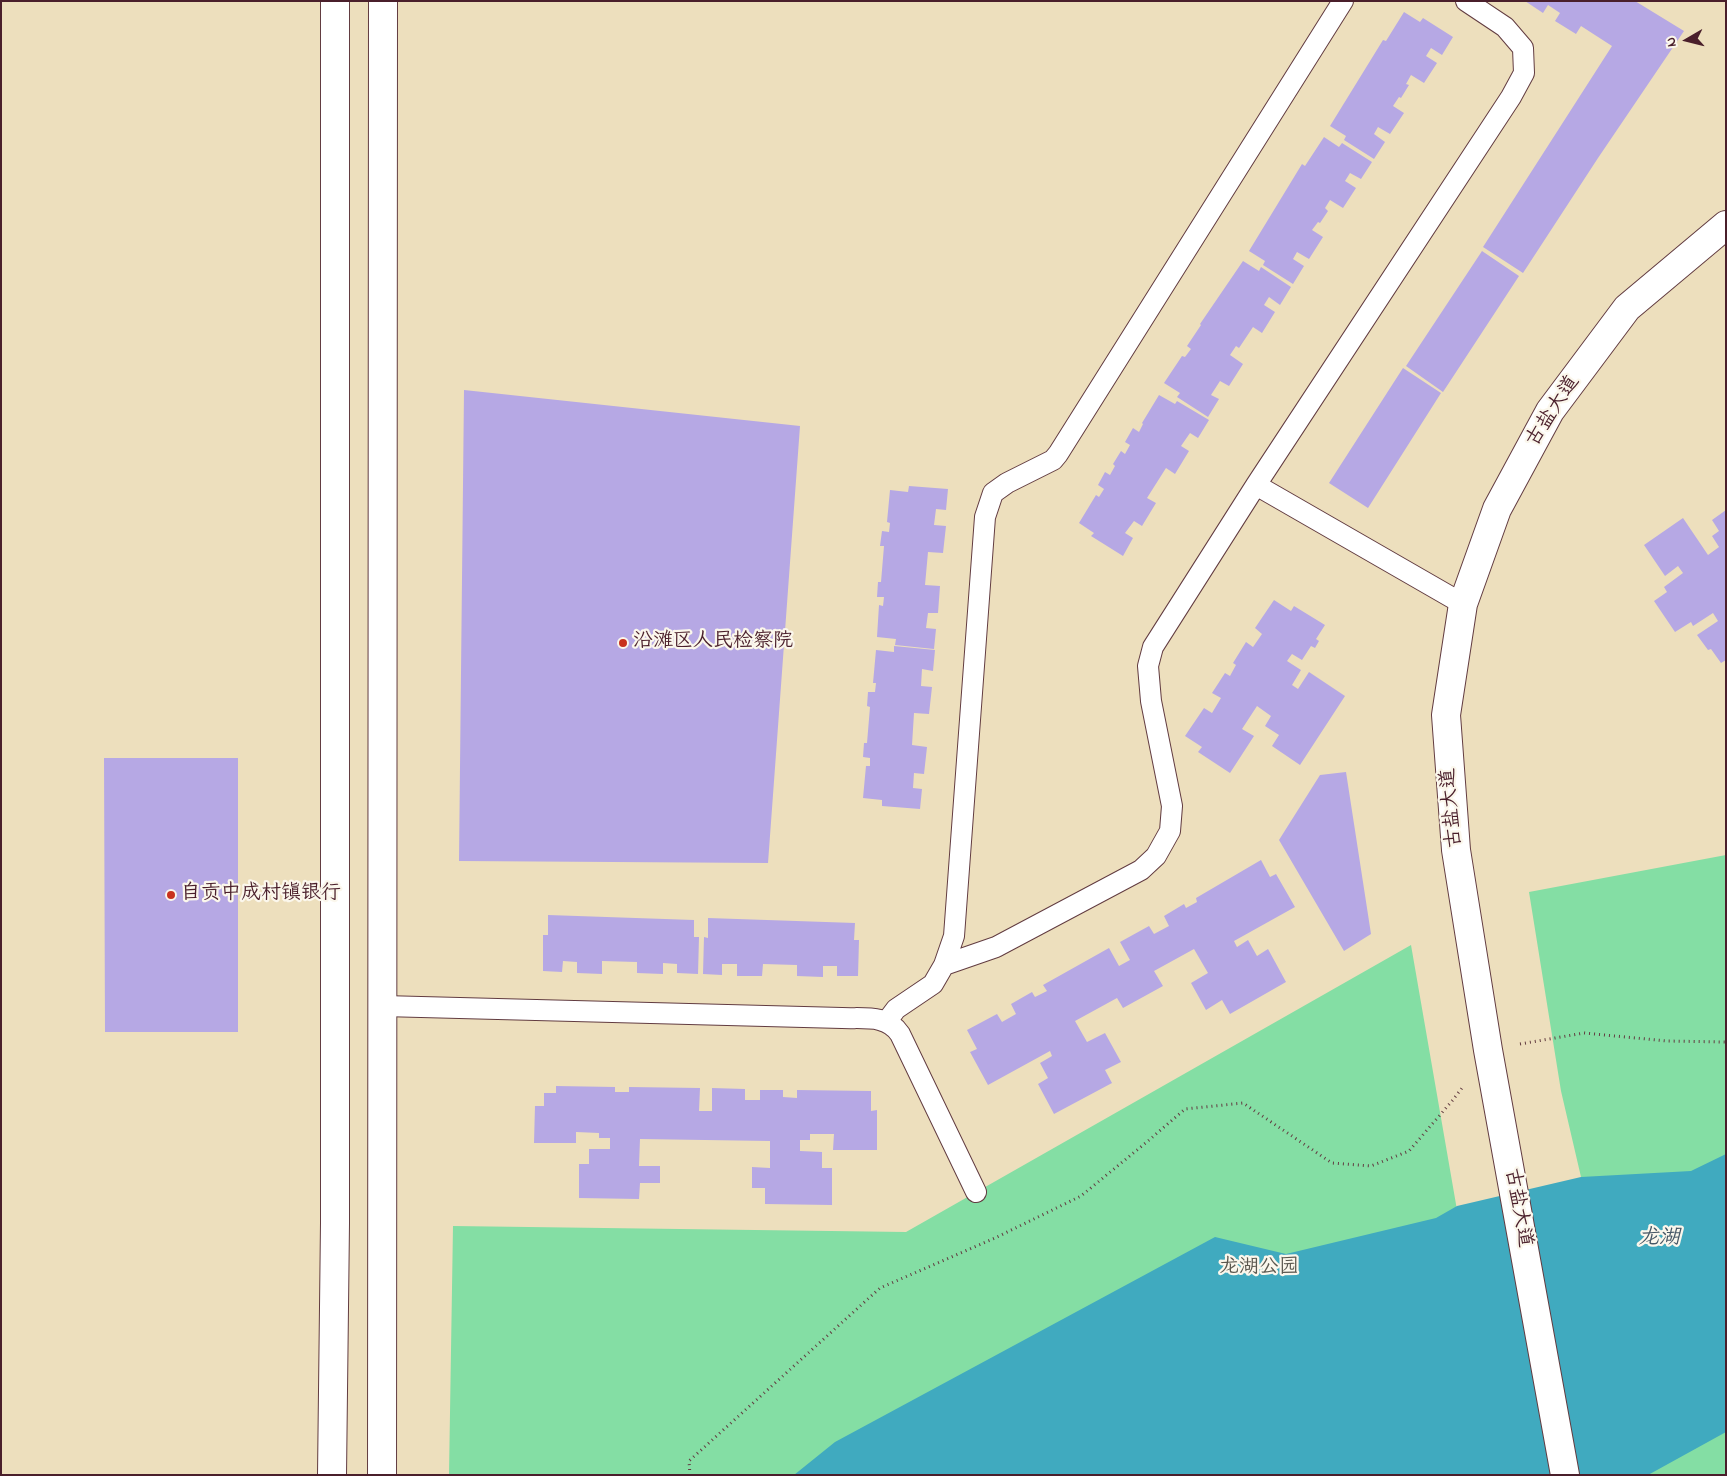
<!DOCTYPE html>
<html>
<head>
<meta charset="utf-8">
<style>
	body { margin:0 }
	#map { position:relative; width:1727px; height:1476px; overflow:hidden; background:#eddfbd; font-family:"Indie Flower",sans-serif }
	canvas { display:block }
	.frame { position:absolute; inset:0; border:2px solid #4a1f2b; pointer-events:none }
	.north { position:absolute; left:1662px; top:15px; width:50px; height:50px; -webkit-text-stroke:4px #fbf7ec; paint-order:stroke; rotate:262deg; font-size:14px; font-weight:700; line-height:20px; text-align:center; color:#4a1f2b }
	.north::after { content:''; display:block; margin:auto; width:18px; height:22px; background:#4a1f2b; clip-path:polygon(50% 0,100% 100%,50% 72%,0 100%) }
</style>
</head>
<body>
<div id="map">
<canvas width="1727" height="1476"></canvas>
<div class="frame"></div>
<div class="north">N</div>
</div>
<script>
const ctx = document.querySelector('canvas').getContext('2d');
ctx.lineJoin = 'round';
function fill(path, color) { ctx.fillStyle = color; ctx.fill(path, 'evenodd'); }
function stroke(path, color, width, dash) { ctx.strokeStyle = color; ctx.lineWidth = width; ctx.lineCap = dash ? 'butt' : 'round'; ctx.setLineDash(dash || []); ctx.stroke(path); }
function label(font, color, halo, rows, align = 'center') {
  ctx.font = font + ' "Indie Flower","LXGW WenKai TC",sans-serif'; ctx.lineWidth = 4.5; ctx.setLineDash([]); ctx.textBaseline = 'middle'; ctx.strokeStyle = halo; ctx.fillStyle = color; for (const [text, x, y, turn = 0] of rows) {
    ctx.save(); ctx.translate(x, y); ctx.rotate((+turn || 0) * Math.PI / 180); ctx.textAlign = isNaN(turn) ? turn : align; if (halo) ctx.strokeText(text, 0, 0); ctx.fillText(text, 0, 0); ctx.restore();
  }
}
const green = new Path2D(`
	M1726 855V1475H1628L1581 1177 1561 1091 1529 892Z
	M1411 945 1503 1475H449L453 1226 906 1232Z`);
const water = new Path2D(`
	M1726 1154V1432L1648 1475H794L835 1442 1215 1237 1286 1254 1436 1218 1457 1206 1581 1177 1691 1171Z`);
const building = new Path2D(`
	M1525 1H1635L1684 31 1598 158 1523 273 1483 247 1612 46 1581 26 1576 34 1555 21 1560 13 1548 5 1543 13Z
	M1404 12 1420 22 1423 18 1453 37 1442 55 1431 48 1426 56 1437 63 1424 83 1411 75 1406 84 1409 85 1401 98 1399 97 1393 106 1404 113 1390 134 1378 127 1374 134 1385 142 1374 159 1344 140 1346 136 1330 126 1383 40 1386 41Z
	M1324 137 1339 147 1342 143 1372 162 1361 179 1350 173 1345 181 1356 188 1343 208 1330 200 1325 208 1328 211 1320 223 1318 222 1312 230 1323 237 1309 259 1297 252 1293 259 1304 266 1293 284 1263 265 1265 261 1249 251 1302 164 1305 166Z
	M1482 251 1519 276 1443 392 1406 366Z
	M1243 261 1259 271 1261 267 1291 287 1280 305 1269 297 1264 305 1275 312 1262 333 1253 327 1239 348 1236 346 1230 355 1243 364 1229 386 1220 381 1211 395 1219 399 1208 417 1177 397 1180 393 1164 383 1182 356 1185 357 1191 349 1187 346 1201 325 1200 324Z
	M1403 368 1441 393 1368 508 1329 483Z
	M464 390 800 426 768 863 459 861Z
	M1159 395 1175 404 1177 401 1209 420 1198 438 1190 433 1181 446 1189 451 1175 474 1166 468 1147 498 1156 503 1142 526 1134 521 1125 533 1133 538 1123 556 1091 536 1094 533 1079 523 1096 495 1099 497 1104 489 1098 485 1105 472 1110 475 1115 466 1113 464 1121 451 1125 454 1130 445 1125 442 1133 428 1139 432 1143 424 1142 423Z
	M909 486 948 489 946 510 936 509 934 525 946 526 943 553 928 552 925 585 940 586 938 613H928L926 628 936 629 934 649 895 645 896 639 877 637 879 605 883 606 884 597H877L878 582H881L884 546H880L882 531 889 532 890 523 887 522 890 490 908 492Z
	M1726 510V660L1721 663 1711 649 1708 650 1697 635 1718 621 1713 613 1693 626 1691 622 1675 632 1654 601 1667 592 1664 587 1683 573 1678 566 1665 576 1644 545 1683 518 1708 555 1719 547 1712 536 1719 531 1712 520Z
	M1274 600 1291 611 1294 606 1325 625 1316 639 1319 641 1315 648 1311 646 1302 660 1292 654 1287 661 1301 670 1292 685 1298 689 1309 672 1345 696 1300 765 1272 746 1279 735 1265 726 1271 716 1257 706 1242 729 1254 736 1230 773 1198 752 1202 747 1185 736 1204 708 1212 713 1221 698 1212 693 1225 673 1230 676 1236 665 1233 663 1246 642 1253 647 1262 634 1255 628Z
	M894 646 935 650 933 671 922 669 921 686 932 687 929 714 914 713 912 745 927 747 924 774 914 773 913 788 922 789 920 809 882 806V800L863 798 866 766H870V758L863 757 864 743H867L870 707 867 706 868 692H875L876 683H873L876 650 894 652Z
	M104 758H238V1032H105Z
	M1346 772 1371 934 1344 951 1279 840 1320 775Z
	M1261 860 1270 877 1276 874 1295 907 1234 941 1237 947 1248 940 1257 956 1268 949 1286 982 1230 1014 1222 1000 1206 1010 1191 983 1208 973 1194 949 1154 971 1163 986 1123 1008 1117 998 1075 1021 1087 1042 1105 1033 1121 1062 1105 1070 1112 1083 1054 1114 1038 1084 1048 1078 1040 1063 1052 1056 1050 1051 988 1085 970 1052 977 1049 967 1030 997 1014 1002 1022 1016 1014 1011 1004 1032 992 1035 997 1047 991 1043 985 1109 948 1119 966 1130 960 1120 942 1149 926 1154 934 1169 926 1164 916 1184 904 1186 908 1197 902 1196 898Z
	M548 915 694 920V937H699L698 974 677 973V964L663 963V974L637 973V962L602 961V974L577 973V962L563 961 562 972 543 971V935H548Z
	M708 918 855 923 854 940H859L858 976H837V966H823V977L797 976V965L763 964 762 976H737V964H722V975L703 974 704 937 708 938Z
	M556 1086 615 1087V1092H629V1087L700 1088 699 1111H712V1088L745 1089V1100H760V1090H783V1097L797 1098V1090L871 1091V1111L877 1110V1150H833L834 1134H810V1140H800V1151L822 1152V1168H832V1205L765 1204V1188H752V1167L770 1168V1141L640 1139 639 1166H660V1183H640L639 1199 579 1198V1164H589V1149H610V1138H599V1133L576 1132V1143H534L535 1106H544V1093H556Z`);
const path = new Path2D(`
	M1520 1044 1584 1033 1667 1041 1726 1042
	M690 1475 689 1461 880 1288 995 1238 1081 1196 1148 1141 1185 1109 1243 1103 1332 1163 1371 1166 1409 1151 1452 1101 1462 1088`);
const service = new Path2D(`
	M1256 485 1463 604
	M944 965 996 947 1141 870 1156 856 1170 831 1172 806 1151 701 1148 666 1153 647 1256 485 1511 97 1524 73 1523 48 1505 27 1466 1
	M383 1006 842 1018C863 1019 887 1014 900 1034L976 1192
	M887 1021 896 1009 933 984 944 965 954 936 985 517 993 493 1007 483 1053 460 1058 454 1343 1`);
const tertiary = new Path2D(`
	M1565 1475 1488 1050 1456 850 1446 715 1463 604 1497 509 1550 411 1627 308 1726 225`);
const primary = new Path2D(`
	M332 1475 335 1223V1
	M382 1475 383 1`);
const markers = [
	[623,643,5,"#c8321e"],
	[171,895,5,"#c8321e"]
];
const streetNames = [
	["古盐大道",1554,412,-57],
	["古盐大道",1453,808,-95],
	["古盐大道",1517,1208,80]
];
const poiNames = [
	["沿滩区人民检察院",633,643],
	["自贡中成村镇银行",181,895]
];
const parkNames = [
	["龙湖公园",1259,1269]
];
const waterNames = [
	["龙湖",1659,1240]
];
fill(green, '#84dea4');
fill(water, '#40aabf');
fill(building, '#b6a8e4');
stroke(service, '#623c41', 22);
stroke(tertiary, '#623c41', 30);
stroke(primary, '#623c41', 30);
stroke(path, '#623c41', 3, [1, 4]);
stroke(service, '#fff', 20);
stroke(tertiary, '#fff', 28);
stroke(primary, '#fff', 28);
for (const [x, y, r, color] of markers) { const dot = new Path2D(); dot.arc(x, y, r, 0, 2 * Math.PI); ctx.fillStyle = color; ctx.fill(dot); stroke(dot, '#fbf7ec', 2); }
label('20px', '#4a1f2b', '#fbf7ec', streetNames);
label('20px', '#4a1f2b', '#fbf7ec', poiNames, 'left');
label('20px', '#5b584f', '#fbf7ec', parkNames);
label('italic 21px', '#465766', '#fbf7ec', waterNames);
</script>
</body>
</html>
